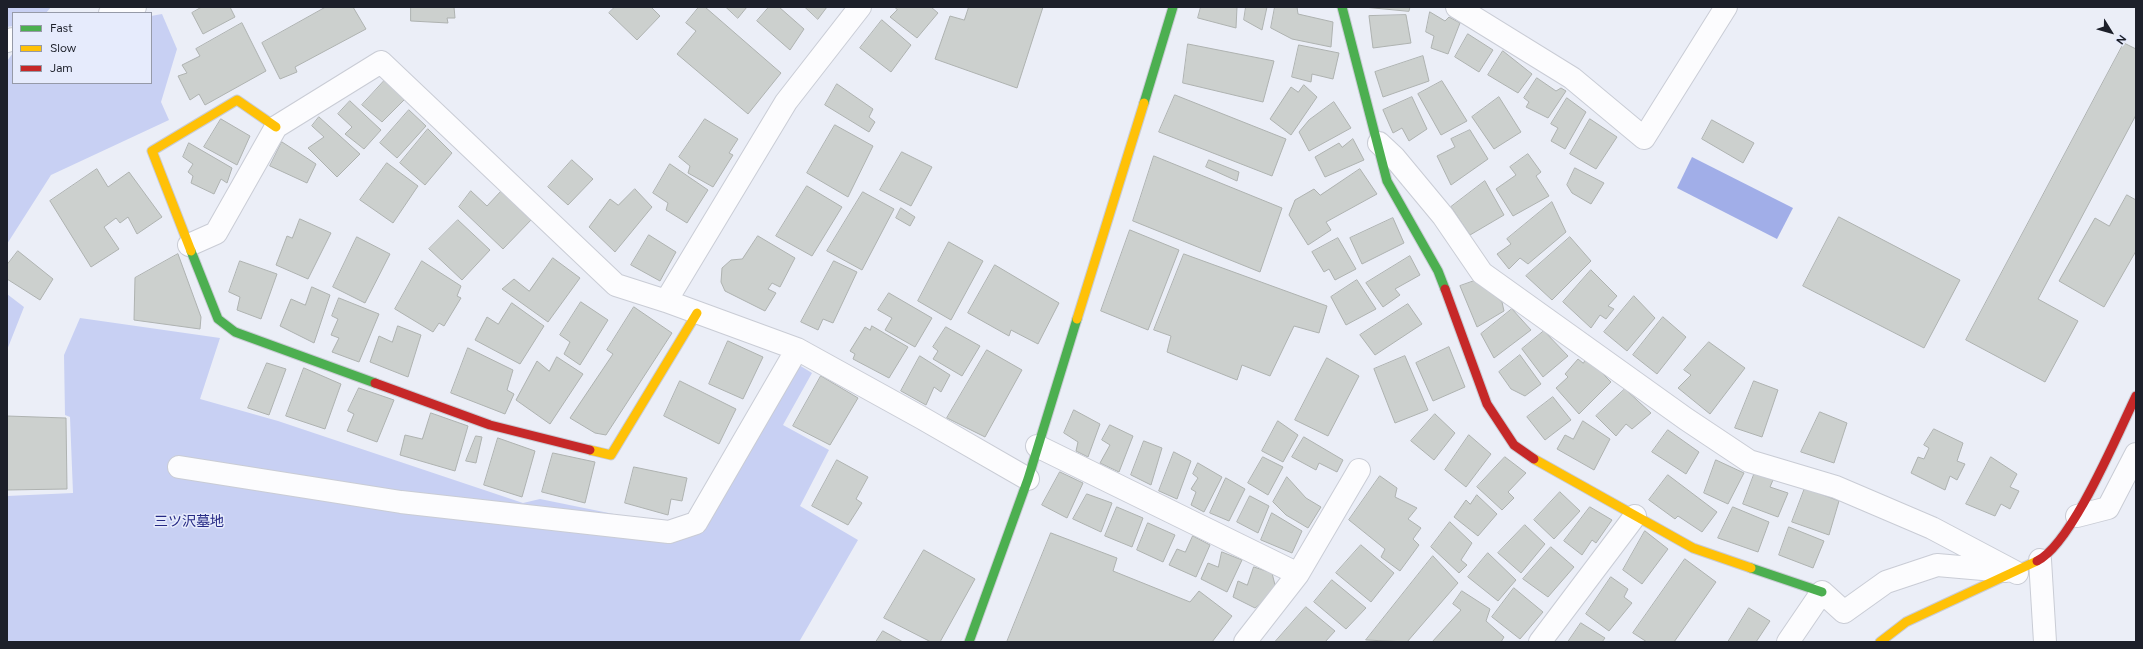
<!DOCTYPE html>
<html>
<head>
<meta charset="utf-8">
<style>
	body { margin:0 }
	#map { position:relative; width:2143px; height:649px; overflow:hidden; background:#ebeef7; font-family:Figtree,sans-serif }
	canvas { display:block }
	.frame { position:absolute; inset:0; border:8px solid #1d202a; pointer-events:none }
	.legend { position:absolute; left:12px; top:12px; width:140px; height:72px; box-sizing:border-box; background:#e6ebfc; border:1px solid #969aa8; margin:0; padding:5px 7px; list-style:none; font-size:12px; color:#1d202a }
	.legend li { display:flex; align-items:center; gap:8px; height:20px }
	.legend b { width:20px; border:1px solid #969aa8 }
	.north { position:absolute; left:2091px; top:12px; width:40px; height:40px; -webkit-text-stroke:3px #e6ebfc; paint-order:stroke; rotate:127deg; font-size:11px; font-weight:700; line-height:16px; text-align:center; color:#1d202a }
	.north::after { content:''; display:block; margin:auto; width:14px; height:18px; background:#1d202a; clip-path:polygon(50% 0,100% 100%,50% 72%,0 100%) }
</style>
</head>
<body>
<div id="map">
<canvas width="2143" height="649"></canvas>
<div class="frame"></div>
<ul class="legend">
<li><b style="height:5px;background:#4caf50"></b>Fast</li>
<li><b style="height:5px;background:#ffc107"></b>Slow</li>
<li><b style="height:5px;background:#c62828"></b>Jam</li>
</ul>
<div class="north">N</div>
</div>
<script>
const ctx = document.querySelector('canvas').getContext('2d');
ctx.lineJoin = 'round';
function fill(path, color) { ctx.fillStyle = color; ctx.fill(path, 'evenodd'); }
function stroke(path, color, width, dash) { ctx.strokeStyle = color; ctx.lineWidth = width; ctx.lineCap = dash ? 'butt' : 'round'; ctx.setLineDash(dash || []); ctx.stroke(path); }
function label(font, color, halo, rows, align = 'center') {
  ctx.font = font + ' Figtree,"Noto Sans JP",sans-serif'; ctx.lineWidth = 3; ctx.setLineDash([]); ctx.textBaseline = 'middle'; ctx.strokeStyle = halo; ctx.fillStyle = color; for (const [text, x, y, turn = 0] of rows) {
    ctx.save(); ctx.translate(x, y); ctx.rotate((+turn || 0) * Math.PI / 180); ctx.textAlign = isNaN(turn) ? turn : align; if (halo) ctx.strokeText(text, 0, 0); ctx.fillText(text, 0, 0); ctx.restore();
  }
}
const green = new Path2D(`
	M7 7H51L46 13H13V26L7 27Z
	M162 14 177 49 161 102 169 120 51 175 7 244V61L13 53V83H151V16Z
	M7 294 24 307 7 350Z
	M80 318 220 338 200 399 278 421 523 503 540 499 702 532 799 365 812 373 783 425 829 450 800 506 858 540 799 642H7V496L73 493 70 417 65 415 64 355Z`);
const water = new Path2D(`
	M1692 157 1793 208 1777 239 1677 188Z`);
const building = new Path2D(`
	M202 7H230L235 17 203 34 192 13Z
	M326 7H353L366 29 295 67 297 72 280 79 262 43Z
	M411 7H454L455 18H447L448 23 411 21Z
	M615 7H651L660 16 637 40 609 13Z
	M699 7H705L781 73 748 114 677 54 696 31 686 23Z
	M726 7H747L738 18Z
	M769 7H779L804 29 790 50 757 21Z
	M805 7H827L818 19Z
	M895 7H931L938 13 917 38 890 17 897 10Z
	M969 7H1043L1017 88 935 59 950 16 964 20Z
	M1201 7H1237L1236 28 1198 18Z
	M1246 7H1267L1262 30 1244 20Z
	M1275 7H1297L1298 14 1333 22 1331 47 1292 39 1271 28Z
	M1364 7H1410L1409 11Z
	M1430 12 1445 21 1449 17 1460 23 1448 54 1431 48 1434 36 1426 32Z
	M1406 15 1411 43 1373 48 1369 16Z
	M882 20 911 45 891 72 860 48Z
	M242 23 266 71 205 105 199 94 190 100 178 76 187 73 182 65 200 56 196 49Z
	M1468 34 1493 50 1479 72 1455 57Z
	M2124 43 2136 49V115L2038 299 2078 321 2045 382 1966 340Z
	M1188 44 1274 61 1263 102 1183 83Z
	M1299 45 1339 53 1333 79 1312 74 1311 82 1292 77Z
	M1503 51 1532 74 1518 93 1488 75Z
	M1423 56 1429 81 1383 97 1375 72Z
	M1537 78 1556 91 1561 88 1566 91 1548 118 1526 107 1529 102 1524 98Z
	M385 80 405 99 382 122 362 105Z
	M1442 81 1467 121 1441 135 1418 94Z
	M837 84 873 109 869 117 875 122 869 132 825 105Z
	M1304 85 1317 97 1291 135 1270 119 1291 87 1298 92Z
	M1175 95 1286 139 1272 176 1159 132Z
	M1412 97 1427 129 1409 141 1402 128 1393 133 1383 110Z
	M1499 97 1521 132 1494 149 1472 117Z
	M1567 98 1586 112 1565 149 1551 141 1558 128 1551 124Z
	M350 101 381 130 364 149 345 134 352 127 338 114Z
	M1334 102 1351 128 1309 151 1299 132 1309 120Z
	M409 110 426 126 397 158 380 143Z
	M319 117 360 154 337 177 308 148 324 137 312 126Z
	M221 119 250 136 237 165 204 147Z
	M705 119 738 139 729 153 733 155 713 187 688 173 690 166 679 157Z
	M1590 119 1617 137 1596 169 1570 154Z
	M1712 120 1754 143 1743 163 1702 139Z
	M835 125 873 146 848 197 807 173Z
	M428 129 452 153 425 185 400 163Z
	M1470 130 1488 159 1451 185 1437 156 1455 147 1451 139Z
	M1353 139 1364 160 1325 177 1315 157 1339 143 1342 147Z
	M282 142 316 164 307 183 270 166Z
	M189 143 232 168 227 183 221 179 214 194 191 183 193 176 188 172 193 164 183 157Z
	M902 152 932 167 911 206 880 190Z
	M1528 154 1541 172 1536 176 1549 196 1513 216 1496 189 1516 175 1510 167Z
	M1154 156 1282 208 1260 272 1133 221Z
	M572 160 593 179 568 205 548 187Z
	M1209 160 1239 172 1237 181 1206 167Z
	M387 163 418 186 393 223 360 200Z
	M670 164 708 190 687 223 666 210 668 203 653 193Z
	M1575 168 1604 183 1591 204 1572 193 1567 185Z
	M97 169 108 187 129 172 162 217 137 234 128 217 120 223 116 218 104 227 119 249 91 267 50 201Z
	M1360 169 1377 194 1326 222 1331 230 1308 245 1289 215 1295 200 1314 189 1320 195Z
	M1485 181 1504 215 1470 235 1451 207Z
	M807 186 842 207 812 256 776 236Z
	M635 189 652 207 615 252 589 227 610 199 618 205Z
	M471 191 487 206 501 191 531 220 503 249 459 207Z
	M863 192 894 209 862 270 827 251Z
	M2127 195 2136 200V251L2104 307 2059 281 2095 218 2109 226Z
	M1552 202 1566 232 1528 264 1520 258 1509 269 1497 254 1511 244 1507 239Z
	M901 208 915 217 910 226 896 218Z
	M1839 217 1960 280 1924 348 1803 286Z
	M1393 218 1404 243 1362 264 1350 238Z
	M300 219 331 233 308 279 276 265 287 236 292 238Z
	M458 220 490 250 462 280 429 249Z
	M1130 230 1179 250 1148 330 1101 311Z
	M649 235 676 252 660 281 631 265Z
	M758 236 795 258 780 287 772 283 768 289 776 293 765 311 725 291 721 282 722 268 731 260 742 259Z
	M357 237 390 254 365 303 333 287Z
	M1570 237 1591 261 1552 300 1526 276Z
	M1338 238 1356 269 1335 280 1329 269 1324 272 1312 252Z
	M949 242 983 261 951 320 918 301Z
	M18 251 53 279 40 300 7 279V265Z
	M178 254 201 317 200 329 134 320 135 278Z
	M1184 254 1327 306 1319 333 1294 326 1270 376 1242 365 1237 380 1167 352 1171 336 1154 330Z
	M1410 256 1420 275 1395 289 1400 295 1383 307 1366 283Z
	M553 258 580 278 548 322 502 289 514 279 529 291Z
	M240 261 277 274 261 319 237 310 240 297 229 292Z
	M422 261 461 286 457 296 461 298 444 326 439 323 433 332 395 309Z
	M834 261 857 272 833 323 823 319 818 330 801 322Z
	M995 265 1059 303 1038 344 1011 330 1009 336 968 313Z
	M1591 270 1617 296 1608 306 1614 309 1606 319 1600 315 1591 328 1563 302Z
	M1357 280 1376 309 1346 325 1331 297Z
	M1477 280 1502 302 1504 311 1477 327 1460 286Z
	M312 287 330 295 314 343 280 326 291 299 305 305Z
	M889 293 932 318 915 347 885 330 892 318 878 310Z
	M1634 296 1655 318 1627 351 1604 332Z
	M339 298 379 314 359 362 332 352 339 338 331 335 338 319 332 316Z
	M581 302 608 320 580 365 564 354 570 342 560 335Z
	M512 303 544 326 520 364 475 340 487 317 498 324Z
	M1408 304 1422 324 1375 355 1360 335Z
	M634 307 672 333 606 435 595 433 570 418 613 354 607 350Z
	M1512 309 1531 330 1494 358 1481 334Z
	M1663 317 1686 337 1657 374 1633 355Z
	M398 326 421 335 408 377 370 362 379 336 392 342Z
	M872 326 908 347 889 378 853 359 855 354 850 351 865 327 870 330Z
	M946 327 980 346 962 376 933 359 938 351 933 347Z
	M1544 331 1568 356 1543 377 1522 349Z
	M728 341 763 357 743 399 709 384Z
	M1709 342 1745 368 1710 414 1678 388 1691 375 1684 370Z
	M1449 347 1465 387 1433 401 1416 363Z
	M468 348 513 370 507 390 514 394 505 414 451 393Z
	M987 350 1022 370 985 437 947 418Z
	M1520 355 1541 384 1525 396 1511 389 1499 372Z
	M920 356 950 375 941 392 934 387 926 405 901 391Z
	M1405 356 1428 410 1395 423 1374 369Z
	M557 357 583 374 550 424 516 400 537 361 549 371Z
	M1327 358 1359 376 1328 436 1295 420Z
	M1587 358 1611 382 1579 414 1556 388 1568 377 1565 374 1578 359 1583 363Z
	M267 363 286 369 269 415 248 408Z
	M304 368 341 384 325 429 286 416Z
	M821 376 858 398 830 445 793 426Z
	M680 381 736 409 719 444 664 416Z
	M1754 381 1778 390 1762 437 1735 428Z
	M359 388 394 400 377 442 347 431 354 414 348 411Z
	M1625 389 1651 413 1632 429 1626 424 1616 436 1596 416Z
	M1553 397 1571 420 1545 440 1527 417Z
	M1074 410 1100 424 1088 457 1076 451 1078 442 1064 433Z
	M1820 412 1847 423 1834 463 1801 452Z
	M431 413 468 426 455 471 400 455 405 435 422 439Z
	M1435 414 1455 433 1434 460 1411 441Z
	M7 416 66 418 67 489 7 490Z
	M1278 421 1298 435 1283 462 1262 451Z
	M1583 421 1610 439 1594 470 1557 449 1565 435 1573 439Z
	M1110 425 1133 436 1119 472 1100 463 1110 445 1102 440Z
	M1934 429 1963 443 1957 461 1965 464 1957 480 1950 476 1945 490 1911 473 1918 457 1924 459 1929 448 1924 445Z
	M1668 430 1699 452 1686 474 1652 452Z
	M1469 435 1491 454 1466 487 1445 470Z
	M476 436 482 437 476 463 466 461Z
	M1304 437 1343 460 1337 472 1319 463 1316 470 1292 457Z
	M498 438 535 451 522 497 484 485Z
	M1144 441 1162 448 1151 485 1131 475Z
	M1174 452 1191 461 1177 499 1159 491Z
	M553 453 595 462 585 503 542 492Z
	M1263 457 1283 467 1268 495 1248 483Z
	M1505 457 1526 473 1508 492 1514 498 1502 510 1477 487Z
	M1991 457 2017 474 2010 487 2019 491 2010 509 2001 504 1995 516 1966 504Z
	M837 460 868 477 856 499 862 503 848 525 812 506Z
	M1716 460 1744 473 1728 504 1704 493Z
	M1198 463 1222 477 1204 512 1191 505 1196 492 1191 489 1198 478 1193 474Z
	M634 467 687 478 682 501 671 499 668 515 625 503Z
	M1060 472 1083 483 1067 518 1042 505Z
	M1755 472 1773 480 1770 487 1788 493 1778 517 1743 504Z
	M1668 475 1717 512 1702 532 1678 516 1675 519 1649 500Z
	M1380 476 1397 488 1395 497 1417 508 1408 519 1421 528 1413 539 1419 545 1400 571 1381 557 1385 549 1349 520Z
	M1287 477 1306 498 1321 507 1308 528 1286 515 1273 502Z
	M1226 478 1245 489 1229 521 1210 513Z
	M1805 488 1839 501 1829 535 1792 522Z
	M1560 492 1580 511 1554 539 1534 520Z
	M1087 494 1112 503 1101 532 1073 519Z
	M1477 495 1497 514 1478 536 1454 517 1466 500 1470 504Z
	M1250 496 1269 506 1258 533 1237 522Z
	M1117 507 1143 518 1132 547 1105 536Z
	M1590 507 1612 520 1596 543 1592 540 1582 555 1564 541Z
	M1733 507 1769 522 1758 552 1718 538Z
	M1272 513 1302 531 1292 553 1261 540Z
	M1450 522 1472 543 1461 560 1467 565 1459 573 1431 547Z
	M1148 523 1175 535 1163 562 1137 550Z
	M1525 525 1545 544 1521 573 1498 553Z
	M1789 527 1824 541 1813 568 1779 555Z
	M1645 531 1668 549 1642 584 1623 570Z
	M1051 533 1117 558 1113 571 1190 602 1199 591 1232 616 1212 642H1007Z
	M1193 536 1210 545 1196 577 1169 565 1177 549 1185 552Z
	M1361 545 1394 573 1371 602 1336 573Z
	M1551 547 1574 567 1548 597 1523 579Z
	M924 550 975 579 940 642H931L884 618Z
	M1222 552 1242 560 1227 592 1201 579 1208 563 1218 567Z
	M1488 553 1516 580 1498 601 1468 577Z
	M1433 556 1458 583 1407 642 1366 640Z
	M1685 559 1716 582 1674 642H1647L1633 633Z
	M1254 567 1272 573 1275 585 1269 597 1255 608 1233 597 1238 581 1247 585Z
	M1611 577 1628 589 1624 597 1632 603 1609 631 1586 614Z
	M1332 580 1366 608 1346 629 1314 602Z
	M1514 588 1543 612 1520 639 1492 617Z
	M1462 591 1490 609 1486 621 1504 637 1501 642H1432L1461 610 1453 604Z
	M1306 607 1335 631 1325 642H1275Z
	M1749 608 1770 621 1756 642H1728Z
	M1581 623 1605 638 1602 642H1568Z
	M883 631 903 642H876Z`);
const street = new Path2D(`
	M860 7 786 102 666 301 797 349 922 418 1028 479
	M1457 7 1572 78 1644 138 1726 7
	M110 13 135 7
	M7 41 13 39
	M1379 143 1394 157 1443 216 1482 273 1686 419 1749 461 1836 487 1932 528 2017 573
	M189 245 216 233 276 127 381 62 616 285 666 301
	M1037 446 1298 574 1245 642
	M179 467 401 502 669 532 696 523 797 349
	M2077 516 2108 508 2136 454
	M2040 560 2045 642
	M1298 574 1359 470
	M1540 642 1635 516
	M1788 642 1822 592 1844 612 1886 582 1937 565 2006 571`);
const fast = new Path2D(`
	M1342 7 1387 181 1438 271 1445 289
	M1144 103 1173 7
	M191 251 218 319 235 332 375 383
	M1751 568 1822 592
	M969 642 1028 479 1077 319`);
const slow = new Path2D(`
	M191 251 152 151 237 100 276 127
	M1077 319 1144 103
	M590 450 611 455 697 313
	M1534 459 1693 548 1751 568
	M1880 642 1906 622 2037 561`);
const jam = new Path2D(`
	M1445 289 1487 404 1514 445 1534 459
	M375 383 490 425 590 450
	M2037 561C2072 544 2118 433 2136 396`);
const parkNames = [
	["三ツ沢墓地",189,522]
];
fill(green, '#c8d0f3');
fill(water, '#a1aee8');
fill(building, '#ccd0ce');
stroke(building, '#aeb2b0', 1);
stroke(street, '#c9ccd5', 24);
stroke(fast, '#c9ccd5', 11);
stroke(slow, '#c9ccd5', 11);
stroke(jam, '#c9ccd5', 11);
stroke(street, '#fcfcfe', 22);
stroke(fast, '#4caf50', 9);
stroke(slow, '#ffc107', 9);
stroke(jam, '#c62828', 9);
label('14px', '#252984', '#e6ebfc', parkNames);
</script>
</body>
</html>
